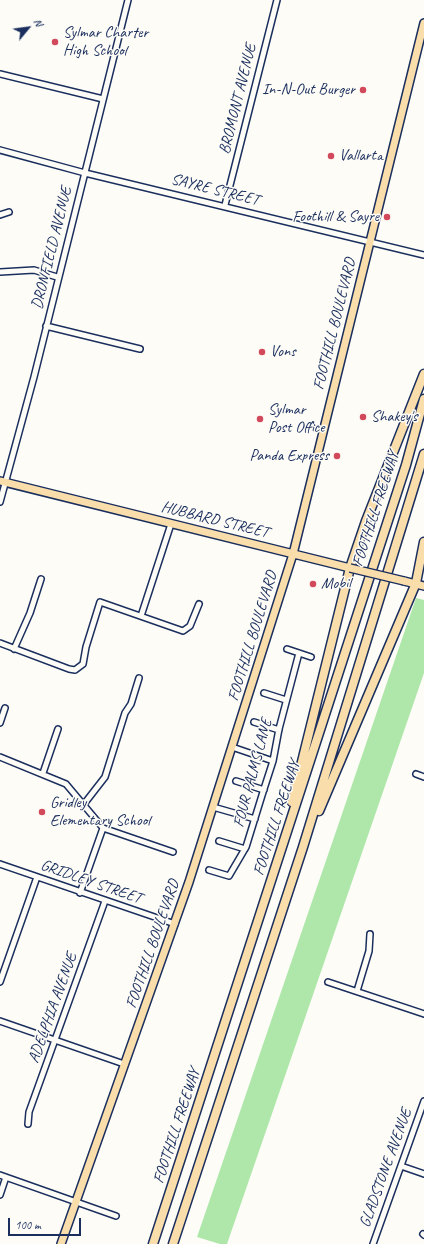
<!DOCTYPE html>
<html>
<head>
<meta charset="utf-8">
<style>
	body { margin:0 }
	#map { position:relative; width:424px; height:1244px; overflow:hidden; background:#fdfcf7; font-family:Caveat,sans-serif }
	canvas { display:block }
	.north { position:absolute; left:8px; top:8px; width:40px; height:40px; -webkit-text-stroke:3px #fdfcf7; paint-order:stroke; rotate:61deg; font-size:11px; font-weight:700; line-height:16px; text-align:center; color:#1b2f5e }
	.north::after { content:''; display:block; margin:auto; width:14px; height:18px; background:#1b2f5e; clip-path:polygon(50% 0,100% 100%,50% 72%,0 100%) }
	.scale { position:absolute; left:8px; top:1218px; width:73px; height:18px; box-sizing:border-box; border:2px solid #1b2f5e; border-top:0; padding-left:5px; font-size:12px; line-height:14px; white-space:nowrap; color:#1b2f5e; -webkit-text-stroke:3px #fdfcf7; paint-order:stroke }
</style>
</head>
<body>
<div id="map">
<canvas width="424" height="1244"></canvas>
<div class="north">N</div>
<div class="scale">100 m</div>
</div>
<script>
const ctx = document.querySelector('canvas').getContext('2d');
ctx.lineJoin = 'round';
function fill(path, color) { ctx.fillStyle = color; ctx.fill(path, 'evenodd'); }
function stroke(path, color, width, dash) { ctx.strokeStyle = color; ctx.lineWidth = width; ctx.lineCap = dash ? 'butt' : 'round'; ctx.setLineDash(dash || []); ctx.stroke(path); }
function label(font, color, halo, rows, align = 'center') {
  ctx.font = font + ' Caveat,sans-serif'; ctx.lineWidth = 3; ctx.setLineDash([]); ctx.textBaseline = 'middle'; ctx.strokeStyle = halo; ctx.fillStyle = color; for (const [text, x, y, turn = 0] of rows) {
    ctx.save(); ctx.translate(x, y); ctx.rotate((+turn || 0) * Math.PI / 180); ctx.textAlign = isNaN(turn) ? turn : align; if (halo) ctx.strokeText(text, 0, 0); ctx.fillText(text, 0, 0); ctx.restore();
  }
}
const green = new Path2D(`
	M416 598 424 600V673L227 1244H220L197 1237Z`);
const minor = new Path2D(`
	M0 74 103 99
	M0 150 85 173 424 255
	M225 205 277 0
	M0 215 9 212
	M0 272 34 270 57 277
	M46 326 140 349
	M0 502 34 377 128 0
	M141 616 171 524
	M0 643 69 669 75 670 83 664 86 647 100 602 183 631 190 626 199 604
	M14 649 30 613 41 579
	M287 649 311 657
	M264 693 286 700
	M254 722 279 730
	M0 723 5 708
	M232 747 273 761
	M0 757 66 784 103 828 173 852
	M43 773 58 729
	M416 774 424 777
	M236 781 264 790
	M84 804 105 777 125 713 131 704 139 678
	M213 807 255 819
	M219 841 245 849
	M0 864 175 924
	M209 870 229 876 246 847 263 792 273 761 279 729 299 653
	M80 893 103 828
	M0 982 37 877
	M328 982 424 1014
	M357 991 369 951 370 934
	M0 1021 124 1064
	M28 1124 29 1112 105 901
	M401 1166 424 1174
	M0 1175 116 1216
	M0 1195 6 1177
	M423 1234 424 1235
	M373 1244 424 1101`);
const major = new Path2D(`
	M0 481 350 568
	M404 581 424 586
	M61 1244 189 882 293 554 424 23`);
const highway = new Path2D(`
	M292 802 350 568 366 521 424 374
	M319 811 416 583 424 542
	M153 1244 406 465 424 399
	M173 1244 303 847 424 454`);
const majorBridge = new Path2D(`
	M350 568 404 581`);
const markers = [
	[55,42,4,"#d1495b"],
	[363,90,4,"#d1495b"],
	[331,156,4,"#d1495b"],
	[387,217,4,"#d1495b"],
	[262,352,4,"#d1495b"],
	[363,417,4,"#d1495b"],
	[260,419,4,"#d1495b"],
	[337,456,4,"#d1495b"],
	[313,584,4,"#d1495b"],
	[42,812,4,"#d1495b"]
];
const poiNames = [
	["Sylmar Charter",63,33],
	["High School",63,51],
	["In-N-Out Burger",355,90,"right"],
	["Vallarta",339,156],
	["Foothill & Sayre",379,217,"right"],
	["Vons",270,352],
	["Sylmar",268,410],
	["Post Office",268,428],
	["Shakey's",371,417],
	["Panda Express",329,456,"right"],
	["Mobil",321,584],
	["Gridley",50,803],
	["Elementary School",50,821]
];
const streetNames = [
	["BROMONT AVENUE",238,99,-76],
	["SAYRE STREET",215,190,14],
	["DRONFIELD AVENUE",52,248,-76],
	["FOOTHILL BOULEVARD",335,324,-76],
	["FOOTHILL FREEWAY",376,509,-72],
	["HUBBARD STREET",215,520,14],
	["FOOTHILL BOULEVARD",253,636,-73],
	["FOUR PALMS LANE",253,773,-75],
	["FOOTHILL FREEWAY",277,818,-72],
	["GRIDLEY STREET",91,882,19],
	["FOOTHILL BOULEVARD",153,944,-71],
	["ADELPHIA AVENUE",53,1008,-70],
	["FOOTHILL FREEWAY",177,1126,-72],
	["GLADSTONE AVENUE",386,1168,-70]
];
fill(green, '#afe7ab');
stroke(minor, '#1b2f5e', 8);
stroke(major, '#1b2f5e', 10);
stroke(highway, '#1b2f5e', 11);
stroke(minor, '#fdfcf7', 5);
stroke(major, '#f9deab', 7);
stroke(highway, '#f9deab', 8);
stroke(majorBridge, '#1b2f5e', 10, []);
stroke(majorBridge, '#f9deab', 7);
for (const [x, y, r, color] of markers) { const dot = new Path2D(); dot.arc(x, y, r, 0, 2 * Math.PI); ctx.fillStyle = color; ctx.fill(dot); stroke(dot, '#fdfcf7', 1.5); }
label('16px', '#1b2f5e', '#fdfcf7', poiNames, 'left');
label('16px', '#1b2f5e', '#fdfcf7', streetNames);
</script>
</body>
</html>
